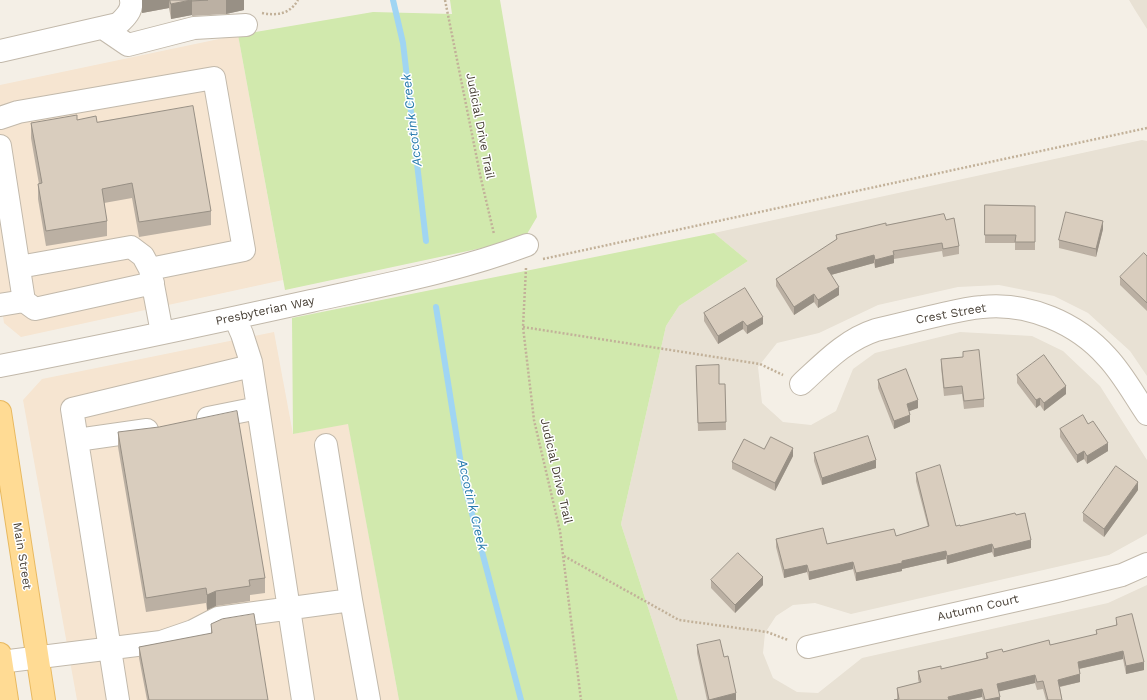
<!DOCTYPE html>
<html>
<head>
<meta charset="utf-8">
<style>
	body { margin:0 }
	canvas { display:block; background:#f4efe6 }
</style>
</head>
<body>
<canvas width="1147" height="700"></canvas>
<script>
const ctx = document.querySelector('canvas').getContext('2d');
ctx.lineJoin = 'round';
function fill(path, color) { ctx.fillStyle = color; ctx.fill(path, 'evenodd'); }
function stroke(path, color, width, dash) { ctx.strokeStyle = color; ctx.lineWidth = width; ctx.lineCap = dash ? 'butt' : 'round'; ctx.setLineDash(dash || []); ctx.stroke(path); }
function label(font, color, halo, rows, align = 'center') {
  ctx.font = font + ' "Work Sans",sans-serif'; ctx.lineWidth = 3; ctx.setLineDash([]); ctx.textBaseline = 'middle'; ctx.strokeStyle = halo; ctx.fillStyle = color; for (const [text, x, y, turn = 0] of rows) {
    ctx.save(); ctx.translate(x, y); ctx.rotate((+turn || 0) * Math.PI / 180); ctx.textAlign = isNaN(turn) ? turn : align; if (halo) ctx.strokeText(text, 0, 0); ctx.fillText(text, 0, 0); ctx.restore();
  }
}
const residential = new Path2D(`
	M1129 0H1147V29L1135 10Z
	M1142 140 1147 141V376L1130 351 1088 313 1054 296 999 285 958 287 878 305 819 333 777 343 758 367 762 403 783 422 811 425 836 411 853 369 875 353 960 332 1032 336 1063 351 1100 386 1147 460V534L1109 555 851 614 815 603 793 605 776 616 765 633 763 653 773 678 797 692 818 693 862 658 1108 603 1147 585V700H678L621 524 666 326 679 306 748 261 714 233Z`);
const commercial = new Path2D(`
	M238 35 283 280 21 337 4 323 0 297V85Z
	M274 332 293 434 348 423 399 700H77L23 400 42 379Z`);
const green = new Path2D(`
	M450 0H500L537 217 524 239 285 290 238 35 373 12 452 14Z
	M714 233 748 261 679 306 666 326 621 524 678 700H399L348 424 293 434 292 318Z`);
const stream = new Path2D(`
	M393 0 403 43 426 241
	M436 307 464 483 521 700`);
const path = new Path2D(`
	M445 0 481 179 494 234
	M262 13C277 16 290 14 298 0
	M543 259 1147 128
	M526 268 523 327 534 420 560 531 581 700
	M523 327 760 364 783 375
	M564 556 679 620 767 632 788 640`);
const minor = new Path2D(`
	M103 28 128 45 194 28 246 25
	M0 51 118 24C125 18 133 10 131 0
	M0 118 18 112 214 78 244 250 150 269 162 333
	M0 146 24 301 0 305
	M19 267 131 247 143 256 150 269
	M24 301 35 309 153 283
	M235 318 242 334 251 362 303 700
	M0 366C104 346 207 324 311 301 383 285 458 271 527 245
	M801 384C824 363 845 340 876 330 898 325 921 319 943 314 956 311 969 308 982 307 1028 302 1077 323 1107 357 1123 374 1134 395 1147 414
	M208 418 258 408
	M77 440 147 430
	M326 445 351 600 369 700
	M808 647 1057 591 1122 575 1147 564
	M0 662 161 642 193 631 218 618 351 600
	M118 700 72 409 251 366`);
const major = new Path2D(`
	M0 412 44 700
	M0 654 7 700`);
const wall = new Path2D(`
	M142 0H244V10L226 14 192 16V15L171 19 169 8 142 13Z
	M77 120 97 122 211 211V225L139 237 132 198 104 203 107 221V236L46 246 38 199V184H39L31 138V123Z
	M985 205 1035 206V250H1015V243H985Z
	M946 220 959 246V254L943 257 942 251 894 259V263L875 268 874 263 831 275 839 295 818 308 814 302 794 315 776 286V279L836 240V235L886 225Z
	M1103 229 1096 257 1059 248V240Z
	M1147 256V311L1120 285V277Z
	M704 313 763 324 747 334 743 329 718 344 704 321Z
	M963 352 984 399V407L964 409 962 394 944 396 941 367V359L963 357Z
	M696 366 719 384H725L726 430 698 431Z
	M1017 375 1066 394 1044 411 1040 405 1036 408 1017 383Z
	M878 380 918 408 909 411 910 422 894 429 878 388Z
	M1088 424 1108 451 1087 464 1084 459 1077 463 1060 437V429Z
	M118 432 265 578V593L250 595V601L216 606 207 610 206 603 146 612 118 447Z
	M764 449 793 456 775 491 732 469V462Z
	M814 453 876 468 822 485 814 461Z
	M916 473 956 526H960L1016 515 1031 548 994 557 992 552 947 564 946 559 902 569V571L856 581 853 569 809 580 807 572 784 578 776 547V539L827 544 896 536 928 527 916 481Z
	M1138 490 1104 537 1083 521V513Z
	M711 580 763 585 735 613 711 588Z
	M1116 618 1144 670 1126 674 1123 659 1079 669 1080 682 1060 687 1062 700H1046L1043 689 1037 690 1035 683 999 691 1000 700H983L982 697 968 700H894L897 699V688L919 683 918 679V671L941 669 986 658V653L1003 652 1050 645 1096 635V630L1116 625Z
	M211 624 268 700H147L139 658V647L211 634Z
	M697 645 724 657 736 700H707L697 653Z`);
const shadedWall = new Path2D(`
	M142 0H169V8L142 13Z
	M192 0V15L171 19V4Z
	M226 0H244V10L226 14Z
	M1103 221V229L1096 257V249Z
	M874 255V263L827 276V268Z
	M894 255V263L875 268V260Z
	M839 287V295L818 308V300Z
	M814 294V302L794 315V307Z
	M763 317V324L747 334V326Z
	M743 321V329L718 344V336Z
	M1066 386V394L1044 411V403Z
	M1040 398V405L1036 408V400Z
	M918 400V408L907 412V404Z
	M910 415V422L894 429V421Z
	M1108 443V451L1087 464V456Z
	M793 448V456L775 491V483Z
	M1084 451V459L1077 463V455Z
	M876 460V468L822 485V478Z
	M1138 482V490L1104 537V529Z
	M1031 540V548L994 557V549Z
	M992 544V552L947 564V556Z
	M946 551V559L902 569V571L856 581V573L902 561Z
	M853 562V569L809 580V572Z
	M807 565V572L784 578V570Z
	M763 577V585L735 613V605Z
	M216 591V606L207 610V595Z
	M1123 651V659L1078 669V662Z
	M1144 662V670L1126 674V666Z
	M1080 674V682L1058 687V680Z
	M1035 675V683L997 692V684Z
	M982 689V697L968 700H948V697Z
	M736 693V700H709Z
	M1000 697V700H985Z`);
const building = new Path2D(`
	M170 0H191L171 4Z
	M192 0H208L192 1Z
	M193 106 211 211 139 222 132 183 102 189 107 221 46 231 38 184 42 183 31 123 77 115V120L96 116 97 122Z
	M985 205 1035 206V242H1015L1016 235H985Z
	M1066 212 1103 221 1096 249 1059 240Z
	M944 214 946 220 954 218 959 246 943 249 942 243 893 251 894 255 875 260 874 255 827 268 839 287 818 300 814 294 794 307 776 279 837 239 836 235 886 223V225Z
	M1144 253 1147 256V303L1120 277Z
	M745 288 763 317 747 326 743 321 718 336 704 313Z
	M979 350 984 399 964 401 962 386 944 388 941 359 963 357V352Z
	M1044 355 1066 386 1044 403 1040 398 1036 400 1017 375Z
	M719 365V384H725L726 422 698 423 696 366Z
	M906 369 918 400 907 404 910 415 894 421 878 380Z
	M237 411 265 578 249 580 250 586 216 591 207 595 206 588 146 598 118 432 159 427Z
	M1083 415 1088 424 1093 421 1108 443 1087 456 1084 451 1077 455 1060 429Z
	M868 436 876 460 822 478 814 453Z
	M771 437 793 448 775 483 732 462 744 439 764 449Z
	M940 465 956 526 960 525V526L1015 513 1016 515 1025 513 1031 540 994 549 992 544 947 556 946 551 902 561V563L856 573 853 562 809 572 807 565 784 570 776 539 823 528 827 544 894 529 896 536 929 526 916 473Z
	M1116 466 1138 482 1104 529 1083 513Z
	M738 553 763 577 735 605 711 580Z
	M254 614 268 700H149L139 647 212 633 211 624 222 619Z
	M1132 614 1144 662 1126 666 1123 651 1078 662 1080 674 1058 680 1062 700H1048L1043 681 1037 682 1035 675 997 684 1000 697 985 700 982 689 948 697 949 700H894L899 699 897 688 921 682 918 671 941 666V669L988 658 986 653 1002 649 1003 652 1049 640 1050 645 1097 634 1096 630 1117 625 1116 618Z
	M720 640 724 657 728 656 736 693 709 700 697 645Z`);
const streetNames = [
	["Judicial Drive Trail",480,126,79],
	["Presbyterian Way",265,311,-12],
	["Crest Street",951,314,-10],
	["Judicial Drive Trail",556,471,77],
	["Main Street",22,556,81],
	["Autumn Court",978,608,-13]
];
const waterNames = [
	["Accotink Creek",412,120,-97],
	["Accotink Creek",472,505,77]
];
fill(residential, '#e8e1d4');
fill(commercial, '#f6e5d1');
fill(green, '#d1e9ad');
stroke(stream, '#a0d5f3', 6);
stroke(minor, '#c2b9ab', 24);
stroke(major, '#e8b960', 24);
stroke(path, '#c2b199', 2.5, [2, 2]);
stroke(minor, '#fff', 22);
stroke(major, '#ffdb94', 22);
fill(wall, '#bbb0a3');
fill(shadedWall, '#989085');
fill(building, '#d9cdbe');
stroke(building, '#989085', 1);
label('12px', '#473f35', '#fff', streetNames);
label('italic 13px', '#297cae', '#fff', waterNames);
</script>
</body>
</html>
